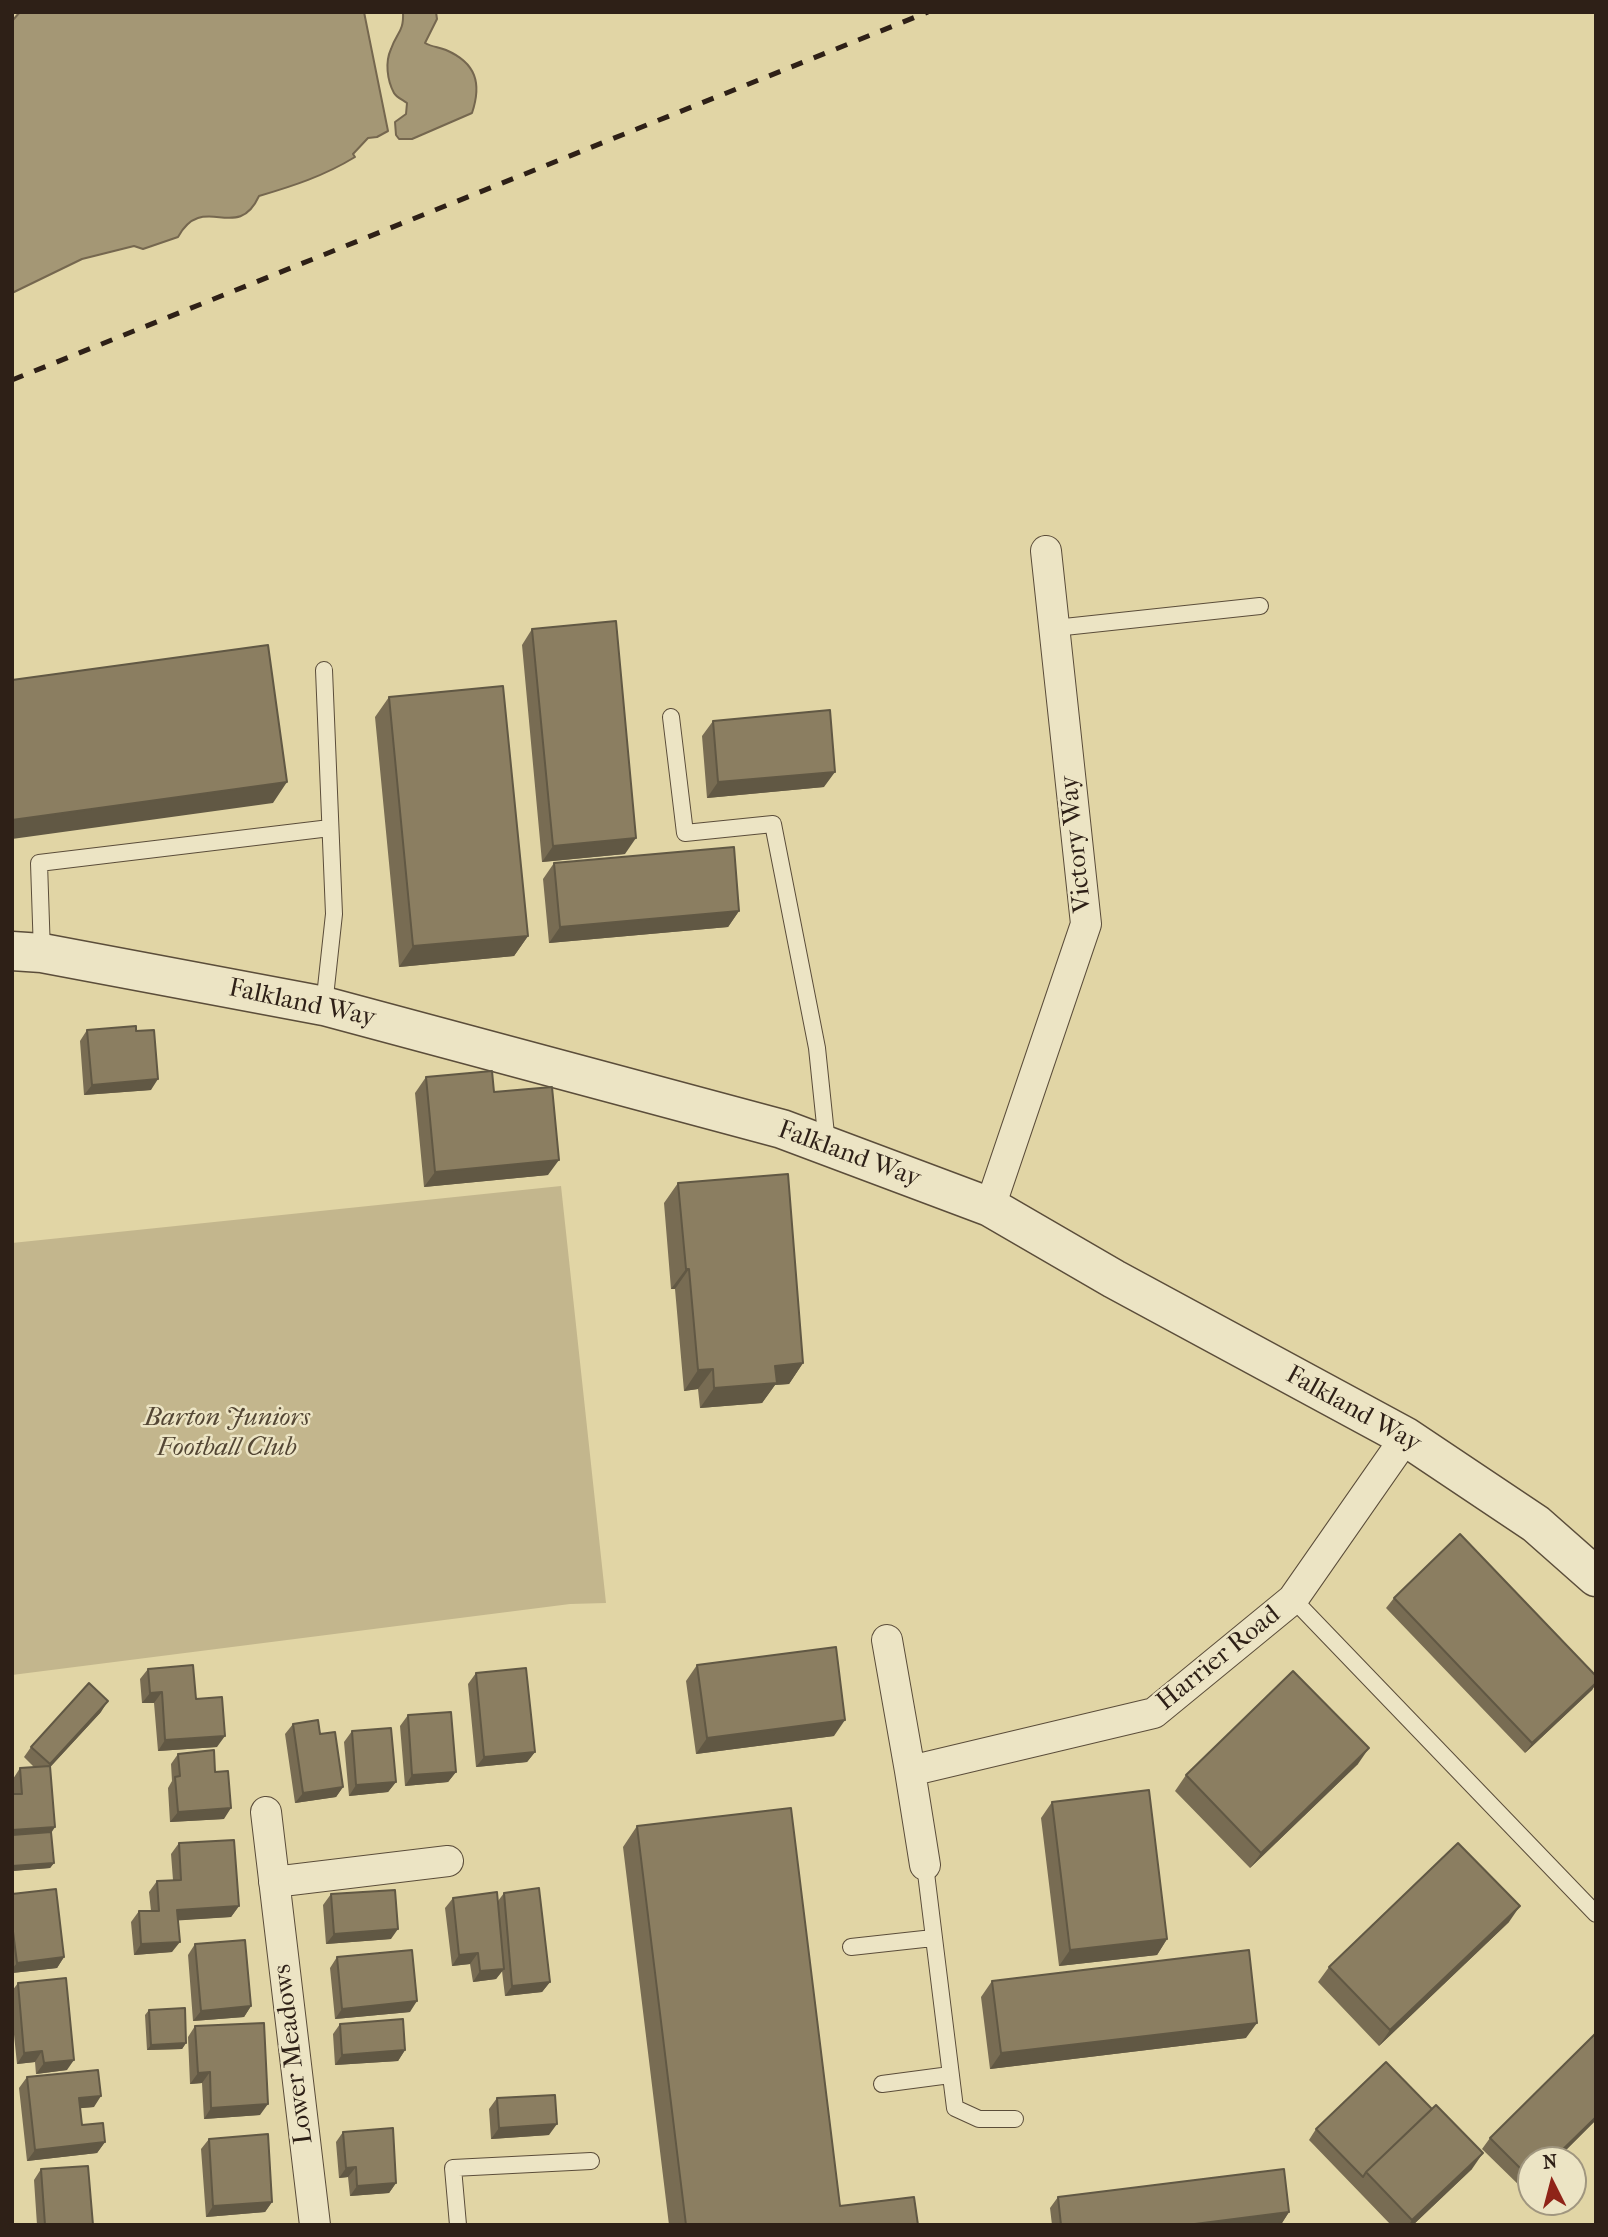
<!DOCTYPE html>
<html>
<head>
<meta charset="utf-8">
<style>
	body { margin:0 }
	#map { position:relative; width:1608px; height:2237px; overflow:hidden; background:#e1d5a5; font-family:"IM FELL French Canon",serif }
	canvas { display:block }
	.frame { position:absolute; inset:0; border:14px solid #2e2017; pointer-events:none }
	.north { position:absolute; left:1517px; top:2146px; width:70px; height:70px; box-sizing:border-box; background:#ece4c4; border:2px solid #a0967f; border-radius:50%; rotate:354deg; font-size:19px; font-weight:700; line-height:28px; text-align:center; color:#2e2017 }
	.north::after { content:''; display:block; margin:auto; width:24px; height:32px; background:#8f2418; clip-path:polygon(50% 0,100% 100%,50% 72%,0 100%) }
</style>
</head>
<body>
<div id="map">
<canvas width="1608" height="2237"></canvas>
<div class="frame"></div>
<div class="north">N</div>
</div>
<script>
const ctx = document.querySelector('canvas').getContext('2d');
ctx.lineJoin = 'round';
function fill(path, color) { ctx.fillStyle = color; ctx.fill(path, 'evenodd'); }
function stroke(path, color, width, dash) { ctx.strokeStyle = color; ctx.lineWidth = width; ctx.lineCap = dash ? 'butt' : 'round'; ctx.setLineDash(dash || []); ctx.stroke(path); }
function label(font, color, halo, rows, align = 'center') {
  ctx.font = font + ' "IM FELL French Canon",serif'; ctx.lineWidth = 5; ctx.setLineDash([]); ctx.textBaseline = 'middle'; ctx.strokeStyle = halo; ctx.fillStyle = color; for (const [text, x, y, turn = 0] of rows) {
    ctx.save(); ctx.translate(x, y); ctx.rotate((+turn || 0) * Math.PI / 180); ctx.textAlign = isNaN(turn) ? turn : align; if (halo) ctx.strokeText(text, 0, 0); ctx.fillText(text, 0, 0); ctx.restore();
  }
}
const green = new Path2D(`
	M561 1186 606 1603 570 1604 12 1675V1243Z`);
const water = new Path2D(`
	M20 12H364L388 131 377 137 368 138 353 154 355 157C324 176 293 186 259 196 237 244 203 191 178 237L143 249 134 246 82 259 12 293V21Z
	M403 12H436L437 19 425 43C432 47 439 47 446 50 476 63 482 83 472 113L412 139H399L396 135 395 122 406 114 407 103C403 100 396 97 394 93 387 80 385 62 391 49 397 32 404 32 403 12Z`);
const service = new Path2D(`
	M1055 628 1260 606
	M324 670 334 914 324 1006
	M671 717 685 833 773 824 817 1048 827 1144
	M42 953 39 863 330 828
	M1293 1599 1596 1914
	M925 1865 955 2108 979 2119H1015
	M851 1947 933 1938
	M882 2084 950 2075
	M458 2225 453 2168 591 2161`);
const minor = new Path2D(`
	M990 1207 1086 924 1046 551
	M887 1640 910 1771 925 1865
	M910 1771 1154 1713 1293 1599 1406 1437
	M266 1812 315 2225
	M274 1882 448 1861`);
const tertiary = new Path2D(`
	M12 951 42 953 324 1006 782 1129 990 1207 1114 1279 1406 1437 1536 1524 1596 1577`);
const rail = new Path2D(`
	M12 380 928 12`);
const wall = new Path2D(`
	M532 629 625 854 542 862 522 645Z
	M389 697 528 936 514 956 399 967 375 717Z
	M713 721 824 787 707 798 702 736Z
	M554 863 739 911 728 927 549 943 543 879Z
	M87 1030 136 1031 151 1090 84 1095 80 1041Z
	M426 1077 494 1092 548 1175 424 1187 415 1093Z
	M678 1183 803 1363 789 1384 775 1385 762 1403 700 1408 698 1389 684 1391 675 1289H671L664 1203Z
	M1394 1598 1596 1676V1684L1592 1690 1525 1753 1386 1608Z
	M697 1665 834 1736 696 1754 686 1681Z
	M148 1669 196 1699 217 1747 158 1751 154 1703H142L140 1679Z
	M476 1673 535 1752 527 1762 476 1767 468 1684Z
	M101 1712 50 1767 51 1832 54 1863 50 1868 12 1871V1794H14L13 1779 20 1768 34 1767 24 1757 31 1747Z
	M408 1715 456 1772 448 1782 405 1786 400 1726Z
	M293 1724 320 1734 343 1787 336 1797 295 1803 285 1734Z
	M352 1731 396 1782 388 1792 349 1796 344 1742Z
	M178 1754 215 1772 224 1819 170 1822 168 1788 172 1781 171 1764Z
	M1358 1764 1250 1868 1175 1791 1186 1775Z
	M1052 1802 1167 1939 1157 1955 1059 1966 1041 1818Z
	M637 1826 840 2206 918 2225H669L623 1847Z
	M179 1843 239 1906 231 1917 178 1920 172 1952 134 1955 131 1922 139 1911H151L149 1892 157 1881 173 1880 171 1854Z
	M504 1893 550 1982 542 1992 505 1996 502 1971 496 1979 473 1982 470 1964 452 1966 445 1908 453 1898 498 1901Z
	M12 1894 64 1957 57 1968 12 1973Z
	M331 1894 391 1939 326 1944 323 1905Z
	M1509 1922 1379 2046 1318 1982 1329 1967Z
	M195 1944 251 2006 244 2017 193 2021 188 1955Z
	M337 1957 410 2012 335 2019 330 1968Z
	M992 1981 1246 2038 990 2069 981 1997Z
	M18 1983 67 2070 36 2074 35 2062 17 2064 12 2015V1991Z
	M149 2010 186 2043 182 2049 147 2050 145 2015Z
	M340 2024 405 2050 398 2061 335 2065 333 2034Z
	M195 2026 260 2115 204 2119 202 2083 190 2084 188 2037Z
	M1596 2033V2120L1556 2160H1531V2185L1525 2191 1482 2149 1490 2138Z
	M27 2077 94 2107 80 2108 82 2125 105 2142 97 2153 27 2161 19 2088Z
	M497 2098 549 2135 491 2139 489 2109Z
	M1432 2109 1472 2169 1413 2225H1391L1309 2140 1316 2129Z
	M343 2132 396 2183 389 2193 350 2196 348 2177 339 2178 336 2142Z
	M209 2139 272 2202 265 2212 206 2217 201 2149Z
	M41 2169 93 2225H37L34 2180Z
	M1058 2197 1289 2212 1282 2223 1265 2225H1052L1050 2208Z`);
const shadedWall = new Path2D(`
	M835 772 824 787 707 798 718 782Z
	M287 782 273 803 12 839V820Z
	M636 838 625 854 542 862 553 846Z
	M739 911 728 927 549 943 560 927Z
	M528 936 514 956 399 967 413 946Z
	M158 1079 151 1090 84 1095 92 1085Z
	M559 1160 548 1175 424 1187 435 1172Z
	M686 1269H689L675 1289H671Z
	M803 1363 789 1384 775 1385 762 1403 700 1408 714 1388 775 1366Z
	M713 1369 698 1389 684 1391 698 1370Z
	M1596 1683 1592 1690 1525 1753 1532 1743Z
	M162 1692 154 1703H142L150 1693Z
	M108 1701 101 1712 43 1775 50 1764Z
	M845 1720 834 1736 696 1754 707 1738Z
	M225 1736 217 1747 158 1751 165 1740Z
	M1369 1748 1358 1764 1250 1868 1261 1853Z
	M535 1752 527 1762 476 1767 484 1757Z
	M456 1772 448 1782 405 1786 412 1775Z
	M396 1782 388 1792 349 1796 356 1785Z
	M343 1787 336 1797 295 1803 303 1793Z
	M231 1808 224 1819 170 1822 178 1812Z
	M55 1827 48 1838 12 1841V1830Z
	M54 1863 50 1868 12 1871V1866Z
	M239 1906 231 1917 170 1921 177 1910Z
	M1520 1906 1509 1922 1379 2046 1390 2030Z
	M398 1929 391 1939 326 1944 334 1934Z
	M1167 1939 1157 1955 1059 1966 1070 1950Z
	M180 1942 172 1952 134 1955 141 1944Z
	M478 1953 470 1964 452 1966 459 1955Z
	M64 1957 57 1968 12 1973V1969L17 1963Z
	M504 1969 496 1979 473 1982 480 1971Z
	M550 1982 542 1992 505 1996 512 1986Z
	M417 2001 410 2012 335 2019 342 2009Z
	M251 2006 244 2017 193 2021 201 2011Z
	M1257 2023 1246 2038 990 2069 1001 2053Z
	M186 2043 182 2049 147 2050 151 2045Z
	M405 2050 398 2061 335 2065 342 2055Z
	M42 2051 35 2062 17 2064 24 2053Z
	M74 2060 67 2070 36 2074 44 2063Z
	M210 2072 202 2083 190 2084 198 2073Z
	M101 2096 94 2107 72 2109 79 2098Z
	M268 2104 260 2115 204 2119 211 2108Z
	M1596 2117V2120L1556 2160H1552Z
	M557 2124 549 2135 491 2139 499 2128Z
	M105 2142 97 2153 27 2161 35 2150Z
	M1483 2153 1472 2169 1413 2225H1409L1412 2220Z
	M356 2167 348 2177 339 2178 346 2168Z
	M396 2183 389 2193 350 2196 357 2186Z
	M272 2202 265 2212 206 2217 213 2206Z
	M1289 2212 1282 2223 1265 2225H1187Z`);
const building = new Path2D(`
	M616 621 636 838 553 846 532 629Z
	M268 645 287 782 12 820V680Z
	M503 686 528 936 413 946 389 697Z
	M830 710 835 772 718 782 713 721Z
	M734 847 739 911 560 927 554 863Z
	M136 1026V1031L154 1030 158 1079 92 1085 87 1030Z
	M492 1071 494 1092 552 1087 559 1160 435 1172 426 1077Z
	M788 1174 803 1363 775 1366 777 1383 714 1388 713 1369 698 1370 689 1269H686L678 1183Z
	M1460 1534 1596 1676V1683L1532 1743 1394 1598Z
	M836 1647 845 1720 707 1738 697 1665Z
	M193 1665 196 1699 222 1697 225 1736 165 1740 162 1692 150 1693 148 1669Z
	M526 1668 535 1752 484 1757 476 1673Z
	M1293 1671 1369 1748 1261 1853 1186 1775Z
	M89 1683 108 1701 50 1764 31 1747Z
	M451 1712 456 1772 412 1775 408 1715Z
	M318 1720 320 1734 335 1732 343 1787 303 1793 293 1724Z
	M391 1728 396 1782 356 1785 352 1731Z
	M214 1750 215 1772 228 1771 231 1808 178 1812 175 1777 180 1776 178 1754Z
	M50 1766 55 1827 12 1830V1794H22L20 1768Z
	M1149 1790 1167 1939 1070 1950 1052 1802Z
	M791 1808 840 2206 914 2197 918 2225H686L637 1826Z
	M51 1832 54 1863 12 1866V1835Z
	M234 1840 239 1906 177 1910 180 1942 141 1944 139 1911H159L157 1881 181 1880 179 1843Z
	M1458 1843 1520 1906 1390 2030 1329 1967Z
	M539 1888 550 1982 512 1986 504 1893Z
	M56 1889 64 1957 17 1963 12 1924V1894Z
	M395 1890 398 1929 334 1934 331 1894Z
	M497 1892 504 1969 480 1971 478 1953 459 1955 453 1898Z
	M245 1940 251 2006 201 2011 195 1944Z
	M412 1950 417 2001 342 2009 337 1957Z
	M1249 1950 1257 2023 1001 2053 992 1981Z
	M66 1978 74 2060 44 2063 42 2051 24 2053 18 1983Z
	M185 2008 186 2043 151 2045 149 2010Z
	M403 2019 405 2050 342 2055 340 2024Z
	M264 2023 268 2104 211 2108 210 2072 198 2073 195 2026Z
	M1596 2033V2117L1552 2160H1531V2179L1490 2138Z
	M1386 2062 1432 2109 1366 2172 1363 2177 1316 2129Z
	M98 2070 101 2096 79 2098 82 2125 103 2123 105 2142 35 2150 27 2077Z
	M555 2095 557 2124 499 2128 497 2098Z
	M1436 2105 1483 2153 1412 2220 1366 2172Z
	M393 2128 396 2183 357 2186 356 2167 346 2168 343 2132Z
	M268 2134 272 2202 213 2206 209 2139Z
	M88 2166 93 2225H45L41 2169Z
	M1284 2169 1289 2212 1187 2225H1061L1058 2197Z`);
const streetNames = [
	["Victory Way",1077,844,-96],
	["Falkland Way",302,1004,12],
	["Falkland Way",849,1155,20],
	["Falkland Way",1353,1410,29],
	["Harrier Road",1219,1659,-39],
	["Lower Meadows",294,2054,-97]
];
const parkNames = [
	["Barton Juniors",227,1419],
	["Football Club",227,1449]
];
fill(green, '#c3b68d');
fill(water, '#a49775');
stroke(water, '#75674f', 2);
stroke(service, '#5b4d3a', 18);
stroke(minor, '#5b4d3a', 32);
stroke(tertiary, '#5b4d3a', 41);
stroke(service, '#ece4c4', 16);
stroke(minor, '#ece4c4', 30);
stroke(tertiary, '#ece4c4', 38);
stroke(rail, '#2e2017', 5, [12, 12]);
fill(wall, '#786c53');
fill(shadedWall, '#615844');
fill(building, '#8b7e61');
stroke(building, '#615844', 2);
label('26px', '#2e2017', '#ece4c4', streetNames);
label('italic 26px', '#534634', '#ece4c4', parkNames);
</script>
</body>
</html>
